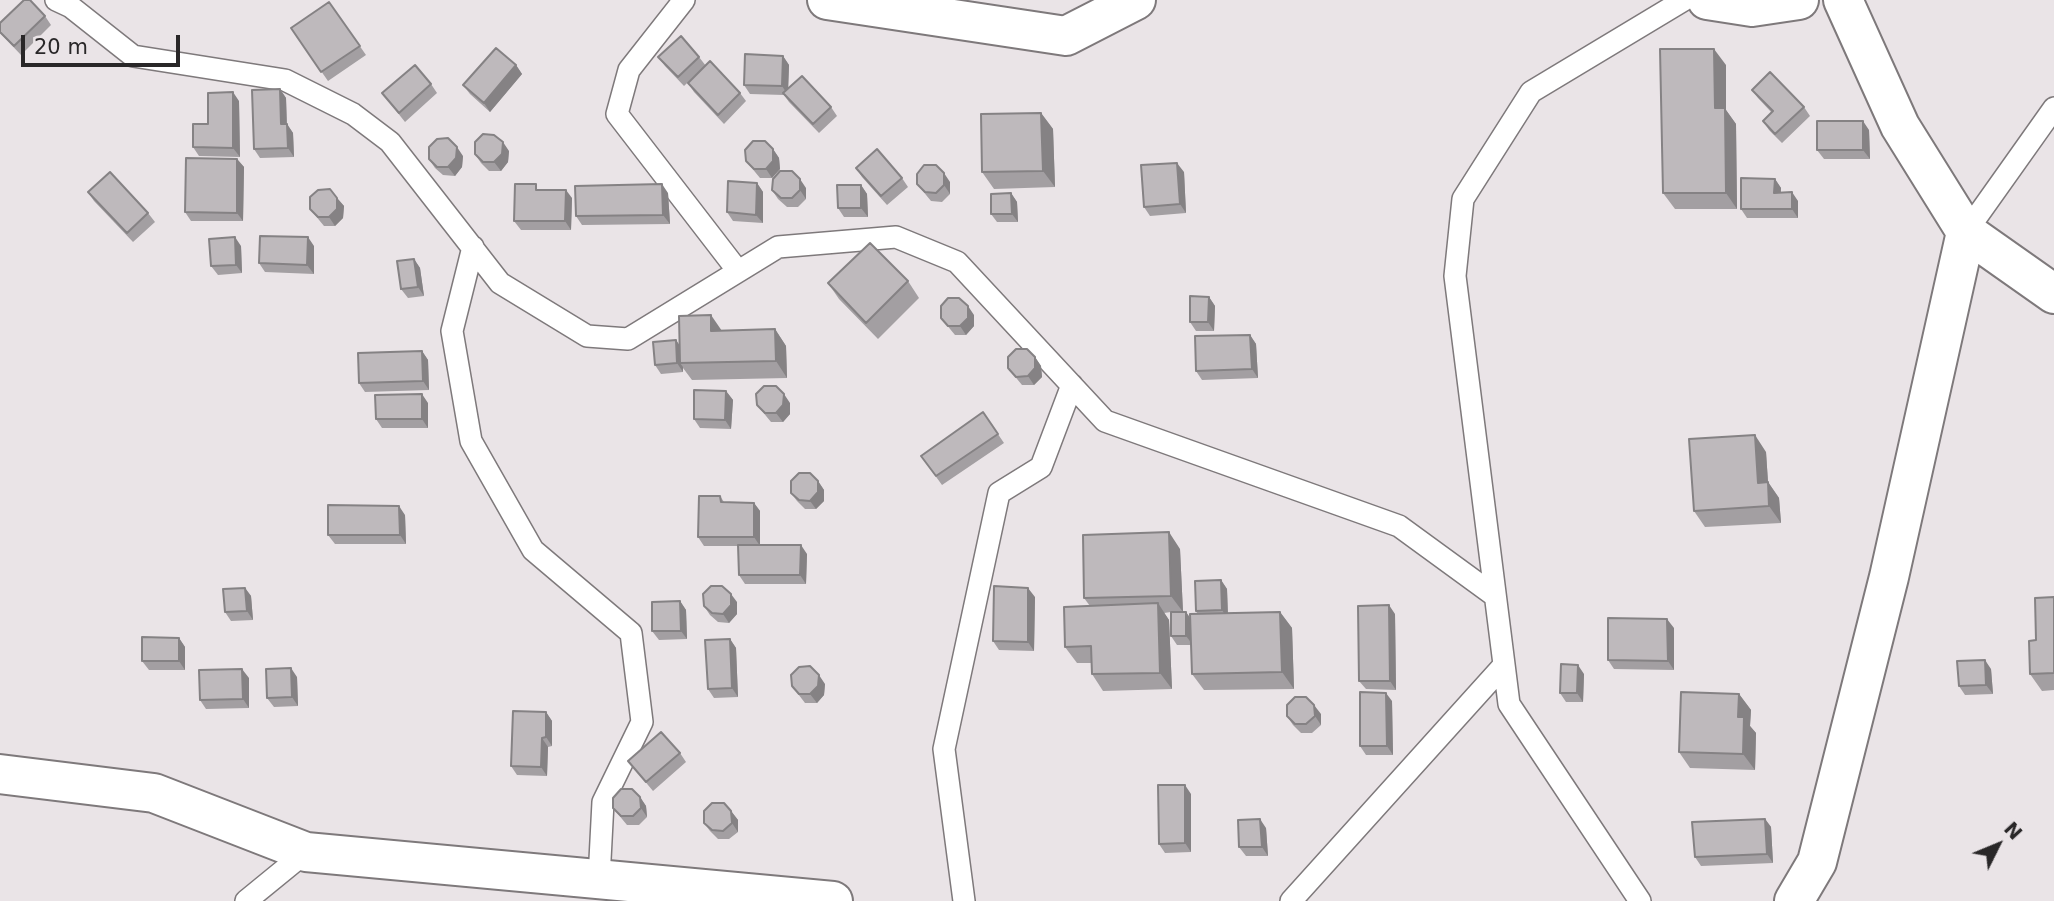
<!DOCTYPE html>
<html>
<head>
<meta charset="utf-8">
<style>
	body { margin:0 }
	#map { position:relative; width:2054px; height:901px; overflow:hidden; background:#eae4e7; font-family:"DejaVu Sans",sans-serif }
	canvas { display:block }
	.north { position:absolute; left:1963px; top:810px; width:70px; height:70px; -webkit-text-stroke:5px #eae4e7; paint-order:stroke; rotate:47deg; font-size:19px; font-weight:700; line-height:28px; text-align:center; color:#292728 }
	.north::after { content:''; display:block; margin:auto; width:24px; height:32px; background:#292728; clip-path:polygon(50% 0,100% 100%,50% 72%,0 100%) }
	.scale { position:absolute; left:21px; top:35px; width:159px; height:32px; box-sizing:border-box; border:4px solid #292728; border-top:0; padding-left:9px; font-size:21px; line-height:24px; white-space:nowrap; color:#292728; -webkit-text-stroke:5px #eae4e7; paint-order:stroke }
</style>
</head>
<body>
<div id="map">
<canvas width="2054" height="901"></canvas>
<div class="north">N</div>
<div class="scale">20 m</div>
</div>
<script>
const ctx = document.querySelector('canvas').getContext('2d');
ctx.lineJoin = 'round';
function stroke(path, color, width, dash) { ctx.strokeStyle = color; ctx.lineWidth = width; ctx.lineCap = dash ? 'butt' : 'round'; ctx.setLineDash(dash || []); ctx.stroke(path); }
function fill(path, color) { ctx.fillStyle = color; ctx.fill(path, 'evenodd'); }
const service = new Path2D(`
	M56 0 71 7 133 56 285 80 353 114 390 142 500 283 587 336 628 339 778 247 896 237 957 262 1105 421 1399 526 1495 596
	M684 0 629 70 617 114 738 271
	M1966 232 2054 108
	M473 247 452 331 471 441 533 550 631 633 642 722 603 802 599 879
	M246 901 306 852
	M964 901 944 749 999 493 1041 467 1072 385
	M1291 901 1504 665
	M1640 901 1509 704 1455 276 1463 199 1531 92 1684 0`);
const minor = new Path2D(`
	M827 0 1066 36 1136 0
	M1707 0 1752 7 1799 0
	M1843 0 1900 126 1966 232 2054 294
	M0 774 154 793 306 852 833 901
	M1794 901 1817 862 1889 577 1966 232`);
const wall = new Path2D(`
	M329 2 366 55 328 81 291 28Z
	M45 16 51 25 21 55 0 33V23Z
	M783 56 789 65 788 88 831 107 837 116 819 133 789 102 784 95 750 94 744 85Z
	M658 57H699L706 66 740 93 746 101 724 124 694 92 688 83 704 67 684 86 665 66Z
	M516 65 522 74 490 112 470 94 463 85Z
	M1726 65V110L1736 124 1737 209H1675L1663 193Z
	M431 84 437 93 405 122 382 93Z
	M280 89 286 98 287 124 293 133 294 157 260 158 254 149Z
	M1752 90 1804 107 1810 116 1782 143 1769 130 1763 121 1772 113 1758 98Z
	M239 101 240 157 199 156 193 147 208 124Z
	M1041 113 1053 129 1055 187 994 189 982 172Z
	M1869 130 1870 159H1824L1817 150Z
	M773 149 779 158 780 169 772 178H760L746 161Z
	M509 151 508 162 501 171H489L481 163 475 154Z
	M463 156 462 167 455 176 443 175 435 168 429 159Z
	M237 159 244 167 243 221H191L185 212Z
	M856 168 902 178 908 187 887 205 862 177Z
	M1184 172 1186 213 1150 216 1144 207Z
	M1775 179 1781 188V192L1798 201V218H1747L1741 209Z
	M950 182V194L942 202 931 201 917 184Z
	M757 183 763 192V223L733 221 727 212Z
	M861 185 867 194 868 217H844L838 208Z
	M806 188V199L798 207H787L778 199 772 190Z
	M541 190 572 198 571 230H521L514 221Z
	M88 192 148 213 155 222 133 242 94 201Z
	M668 193 670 224 582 225 576 216Z
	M1011 193 1017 202 1018 222H997L991 214Z
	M337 198 344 206 343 218 335 226H324L310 209Z
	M241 246 242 273 218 275 211 266Z
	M314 246V274L265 272 259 263Z
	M414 259 420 268 424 296 408 298 401 289Z
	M908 281 919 298 878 339 839 299 828 283Z
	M1209 297 1215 306 1214 331H1196L1190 322Z
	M974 315V326L966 335H955L941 318Z
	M775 329 786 346 787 378 692 380 683 368V372L661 374 655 365 676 340 680 346 722 331Z
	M1250 335 1256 344 1258 378 1202 380 1196 371Z
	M422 351 428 360 429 390 365 392 359 383Z
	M1035 357 1041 366 1042 377 1034 385H1022L1008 368Z
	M726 391 733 400 731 429 700 428 694 419Z
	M428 403V428H382L376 419Z
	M790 403V414L783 422H771L757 405Z
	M983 412 1004 443 942 485 921 456Z
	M1766 452 1768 482 1779 498 1781 523 1705 527 1694 511Z
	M818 481 824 490V501L816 509H805L797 501 791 493Z
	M720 496 724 502 754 503 760 511V545L807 554 806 584H745L739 575 738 546H704L698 537Z
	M405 515 406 544H335L328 535Z
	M1180 549 1183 612H1186L1191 619 1197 613 1196 611 1221 580 1227 589 1228 613 1280 612 1292 628 1294 689 1204 690 1192 674 1191 645H1177L1171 636V612L1164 613 1169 620 1172 689 1103 691 1092 674 1091 663H1077L1065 647 1090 606 1084 598Z
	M245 588 251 596 253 620 231 621 225 612Z
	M1035 597 1034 651 999 650 993 641Z
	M2054 597V690L2042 691 2030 674 2036 640Z
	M680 601 686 610 687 639 659 640 652 631Z
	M737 602V614L729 623 718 622 710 615 704 606Z
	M1395 614 1396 690 1366 689 1359 681Z
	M1674 628V670L1614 669 1608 660Z
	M179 638 185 647V670H149L142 661Z
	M730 639 736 648 738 697 714 698 708 689Z
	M1991 669 1993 694 1965 695 1959 686Z
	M1584 674 1583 702H1566L1560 693Z
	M297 677 298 706 274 707 267 698Z
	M249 678V708L206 709 200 700Z
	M825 684 824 695 817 703H805L792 686Z
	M1739 694 1751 710 1750 726 1756 733 1755 770 1690 768 1679 752Z
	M1392 701 1393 755H1366L1360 746Z
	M546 712 552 721V746L548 747 547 776 517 775 511 766Z
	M1321 714V725L1312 733H1301L1293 725 1287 716Z
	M680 753 686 762 653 791 628 761Z
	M1191 794V852L1165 853 1159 844Z
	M640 797 646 806 647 817 639 825H627L613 808Z
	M731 811 738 820V832L729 839H718L710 831 704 823Z
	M1765 819 1771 827 1773 863 1701 866 1695 857Z
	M1266 828 1268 856H1246L1239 847Z`);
const shadedWall = new Path2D(`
	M1714 49 1726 65V110L1736 124 1737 209 1726 193 1715 108Z
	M783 56 789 65 788 95 782 86Z
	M516 65 522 74 490 112 484 103Z
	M280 89 286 98 287 133 281 124Z
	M233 92 239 101 240 157 233 148Z
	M1041 113 1053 129 1055 187 1043 171Z
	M1863 121 1869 130 1870 159 1863 150Z
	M287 124 293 133 294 157 288 148Z
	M503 142 509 151 508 162 501 171 494 162Z
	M457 147 463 156 462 167 455 176 448 167Z
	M773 149 779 158 780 169 772 178 766 169Z
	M237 159 244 167 243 221 237 213Z
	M1177 163 1184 172 1186 213 1180 204Z
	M944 173 950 182V194L944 185Z
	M800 179 806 188V199L800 190Z
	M1775 179 1781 188 1780 201 1774 193Z
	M757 183 763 192V223L756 215Z
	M662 184 668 193 670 224 663 215Z
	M861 185 867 194 868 217 861 208Z
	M566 190 572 198 571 230 565 221Z
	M1792 192 1798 201V218L1792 209Z
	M1011 193 1017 202 1018 222 1012 214Z
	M337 198 344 206 343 218 335 226 329 217Z
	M235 237 241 246 242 273 236 265Z
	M308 237 314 246V274L307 265Z
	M414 259 420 268 424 296 418 287Z
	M1209 297 1215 306 1214 331 1208 322Z
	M968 306 974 315V326L966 335 960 326Z
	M711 315 722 331H711Z
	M775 329 786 346 787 378 776 361Z
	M1250 335 1256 344 1258 378 1252 369Z
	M676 340 682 349 680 363 683 367V372L677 363Z
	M422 351 428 360 429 390 423 381Z
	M1035 357 1041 366 1042 377 1034 385 1028 376Z
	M726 391 733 400 731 429 725 420Z
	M422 394 428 403V428L422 419Z
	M784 394 790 403V414L783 422 776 413Z
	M1755 435 1766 452 1768 482 1779 498 1781 523 1769 506 1758 483Z
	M818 481 824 490V501L816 509 810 501Z
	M754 503 760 511V546L754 537Z
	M399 506 405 515 406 544 400 535Z
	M1169 532 1180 549 1183 612 1171 596Z
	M801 545 807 554 806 584 800 575Z
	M1221 580 1227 589 1228 619 1222 610Z
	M245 588 251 596 253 620 247 611Z
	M1028 588 1035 597 1034 651 1028 642Z
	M731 594 737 602V614L729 623 723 614Z
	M680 601 686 610 687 639 681 631Z
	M1158 603 1169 620 1172 689 1160 673Z
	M1389 605 1395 614 1396 690 1390 681Z
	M1186 612 1192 621 1193 645 1186 636Z
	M1280 612 1292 628 1294 689 1282 672Z
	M1667 619 1674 628V670L1668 661Z
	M179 638 185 647V670L179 661Z
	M730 639 736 648 738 697 732 688Z
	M1985 660 1991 669 1993 694 1986 685Z
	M1578 665 1584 674 1583 702 1577 693Z
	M291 668 297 677 298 706 292 697Z
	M242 669 249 678V708L243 699Z
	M819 675 825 684 824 695 817 703 810 694Z
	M1386 693 1392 701 1393 755 1387 746Z
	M1739 694 1751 710 1750 726 1756 733 1755 770 1743 754 1738 717Z
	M1314 705 1321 714V725L1315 716Z
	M546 712 552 721V746L546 737Z
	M542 738 548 747 547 776 541 767Z
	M1185 785 1191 794V852L1185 843Z
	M640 797 646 806 647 817 641 808Z
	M731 811 738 820V832L732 823Z
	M1260 819 1266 828 1268 856 1262 847Z
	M1765 819 1771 827 1773 863 1767 854Z`);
const building = new Path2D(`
	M24 0H30L45 16 14 46 0 32V23Z
	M329 2 360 46 321 72 291 28Z
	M681 36 699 57 678 77 658 57Z
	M496 48 516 65 484 103 463 85Z
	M1660 49H1714L1715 108H1725L1726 193H1663Z
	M745 54 783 56 782 86 744 85Z
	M710 61 740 93 718 115 688 83Z
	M415 65 431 84 399 113 382 93Z
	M1770 72 1804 107 1775 134 1763 121 1773 111 1752 90Z
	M802 76 831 107 813 124 783 93Z
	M280 89 281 124H287L288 148 254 149 252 90Z
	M233 92V148L193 147V124H208V93Z
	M1041 113 1043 171 982 172 981 114Z
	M1817 121H1863V150H1817Z
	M483 134 494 135 503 142 502 154 494 162H483L475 154V142Z
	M448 138 457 147 456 158 448 167H437L429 159V147L437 139Z
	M753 141H765L773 149V161L766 169H754L746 161 745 150Z
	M877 149 902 178 881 196 856 168Z
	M186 158 237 159V213L185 212Z
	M1177 163 1180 204 1144 207 1141 165Z
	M924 165H936L944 173V185L936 193 925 192 917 184V174Z
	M780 171H792L800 179V190L792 198H781L772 190 773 179Z
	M110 172 148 213 127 233 88 192Z
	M1741 178 1775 179 1774 193 1792 192V209H1741Z
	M728 181 757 183 756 215 727 212Z
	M515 184H536V190H566L565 221H514Z
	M662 184 663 215 576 216 575 186Z
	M837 185H861V208H838Z
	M330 189 337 198V209L329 217H318L310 209V197L318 190Z
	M1011 193 1012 214H991V194Z
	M260 236 308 237 307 265 259 263Z
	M235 237 236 265 211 266 209 239Z
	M870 243 908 281 866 323 828 283Z
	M414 259 418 287 401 289 397 261Z
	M1190 296 1209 297 1208 322H1190Z
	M948 298H959L968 306V318L960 326H948L941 318V306Z
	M711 315V331L775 329 776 361 680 363 679 316Z
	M1250 335 1252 369 1196 371 1195 336Z
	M676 340 677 363 655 365 653 342Z
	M1016 349H1027L1035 357V368L1028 376 1016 377 1008 368V357Z
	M422 351 423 381 359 383 358 353Z
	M764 386H776L784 394 783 405 776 413H765L757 405 756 394Z
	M694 390 726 391 725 420 694 419Z
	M422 394V419H376L375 395Z
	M983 412 998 434 936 476 921 456Z
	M1755 435 1758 483 1768 482 1769 506 1694 511 1689 439Z
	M799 473H810L818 481V492L810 501 799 500 791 493V481Z
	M699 496H720L721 502 754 503V537H698Z
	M328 505 399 506 400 535H328Z
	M1169 532 1171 596 1084 598 1083 535Z
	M738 545H801L800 575H739Z
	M1221 580 1222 610 1196 611 1195 581Z
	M711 586H722L731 594V605L723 614 712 613 704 606 703 594Z
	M994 586 1028 588V642L993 641Z
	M245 588 247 611 225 612 223 589Z
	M2054 597V673L2030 674 2029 641 2036 640 2035 598Z
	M680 601 681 631H652V602Z
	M1158 603 1160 673 1092 674 1091 646 1065 647 1064 607Z
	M1389 605 1390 681H1359L1358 606Z
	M1171 612H1186V636H1171Z
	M1280 612 1282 672 1192 674 1190 614Z
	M1608 618 1667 619 1668 661 1608 660Z
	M142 637 179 638V661H142Z
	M730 639 732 688 708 689 705 640Z
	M1985 660 1986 685 1959 686 1957 661Z
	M1561 664 1578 665 1577 693H1560Z
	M810 666 819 675 818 686 810 694H799L792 686 791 675 799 667Z
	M291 668 292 697 267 698 266 669Z
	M242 669 243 699 200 700 199 670Z
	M1360 692 1386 693 1387 746H1360Z
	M1681 692 1739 694 1738 717H1744L1743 754 1679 752Z
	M1295 697H1306L1314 705 1315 716 1306 724H1295L1287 716V705Z
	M513 711 546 712V737L542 738 541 767 511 766Z
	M661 732 680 753 646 782 628 761Z
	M1158 785H1185V843L1159 844Z
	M621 789H632L640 797 641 808 633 816H621L613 808V798Z
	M712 803H724L731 811 732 823 723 831 712 830 704 823V811Z
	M1260 819 1262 847H1239L1238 820Z
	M1765 819 1767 854 1695 857 1692 822Z`);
stroke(service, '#7e797b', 24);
stroke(minor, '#7e797b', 42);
stroke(service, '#fff', 21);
stroke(minor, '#fff', 38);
fill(wall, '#a39fa2');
fill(shadedWall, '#858284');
fill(building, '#beb9bc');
stroke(building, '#858284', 2);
</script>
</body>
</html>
